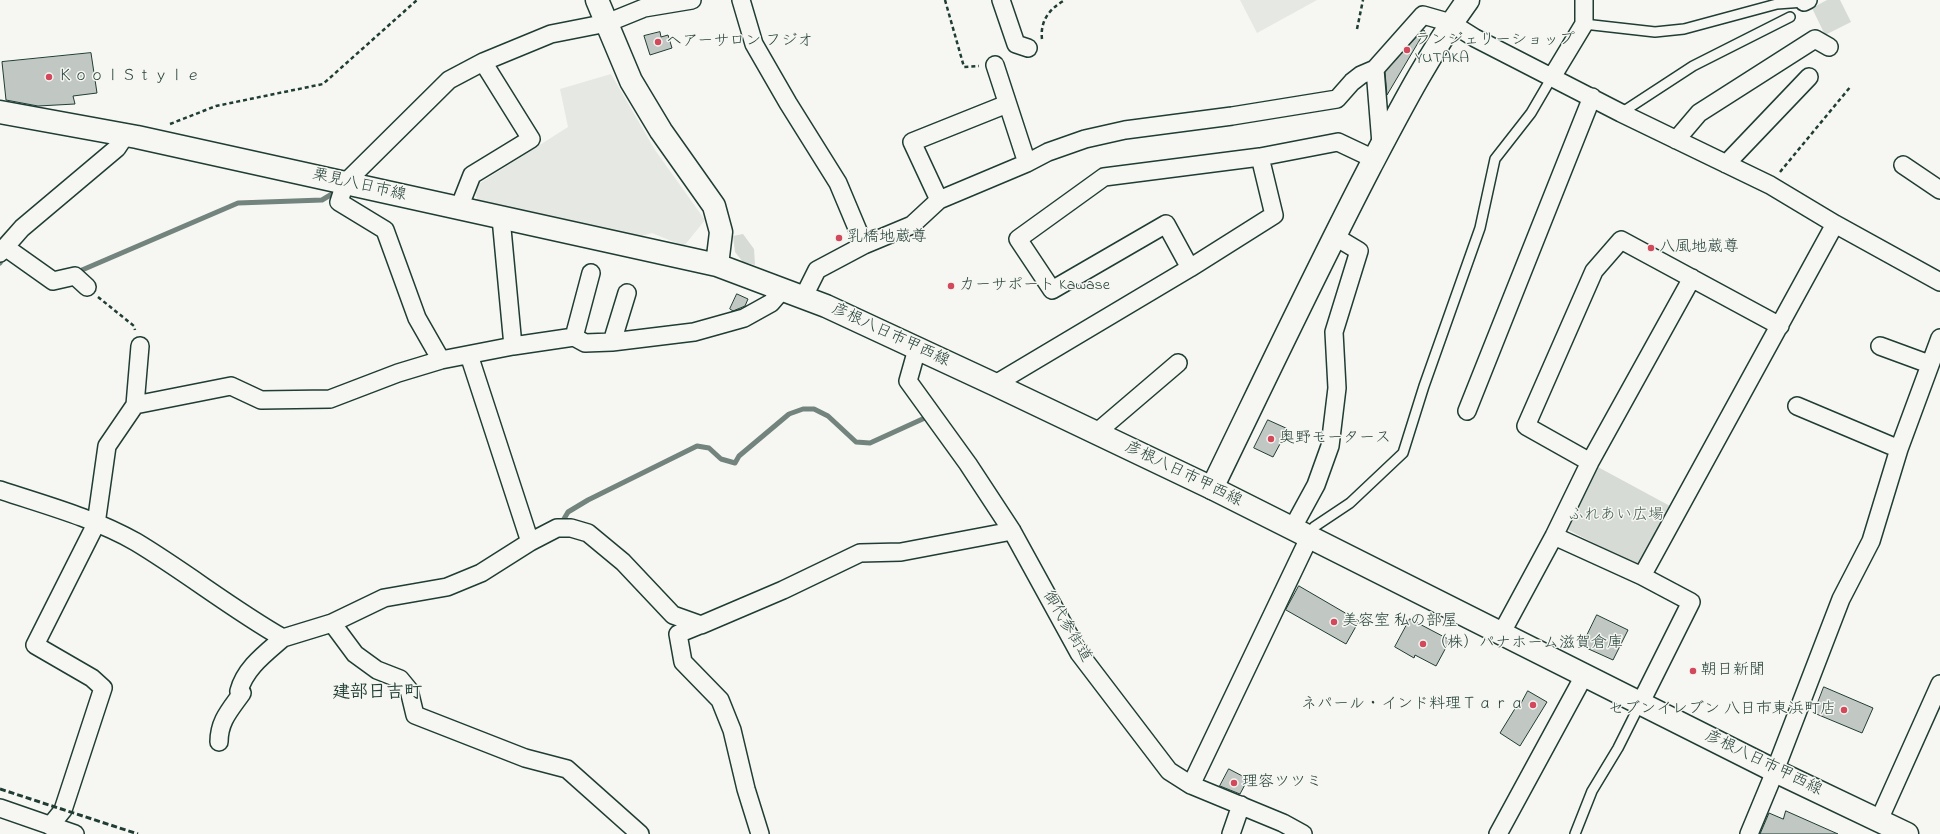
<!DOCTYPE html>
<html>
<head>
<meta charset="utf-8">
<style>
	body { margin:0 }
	canvas { display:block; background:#f6f6f2 }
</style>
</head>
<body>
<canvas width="1940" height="834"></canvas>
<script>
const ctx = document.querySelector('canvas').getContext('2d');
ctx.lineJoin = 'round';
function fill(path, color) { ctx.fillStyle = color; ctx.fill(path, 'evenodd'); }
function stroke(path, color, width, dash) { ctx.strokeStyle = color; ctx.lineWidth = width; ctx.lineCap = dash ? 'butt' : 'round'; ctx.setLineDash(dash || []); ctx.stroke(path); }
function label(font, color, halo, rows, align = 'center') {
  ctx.font = font + ' "Indie Flower","Klee One",sans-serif'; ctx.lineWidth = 3; ctx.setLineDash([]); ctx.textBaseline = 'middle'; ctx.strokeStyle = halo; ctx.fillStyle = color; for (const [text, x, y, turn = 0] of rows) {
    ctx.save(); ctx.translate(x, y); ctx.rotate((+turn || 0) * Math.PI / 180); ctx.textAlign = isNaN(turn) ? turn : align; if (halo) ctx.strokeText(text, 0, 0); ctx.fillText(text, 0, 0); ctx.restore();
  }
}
const built = new Path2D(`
	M1240 0H1317L1257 33Z
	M611 74 655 150 705 220 684 246 652 233 635 238 478 203 474 187 568 127 560 89Z`);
const green = new Path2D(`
	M1827 0H1840L1851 22 1825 35 1812 8Z
	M743 234 754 249 755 265 743 262 735 252 733 236Z
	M1596 466 1670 506 1637 566 1563 527Z`);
const stream = new Path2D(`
	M0 263 5 255
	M75 273 238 203 322 200 332 194
	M561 524 568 512 588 500 697 446 709 448 721 459 735 463 739 456 789 414 803 409H814L828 416 856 442 870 443 927 417`);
const building = new Path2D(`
	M1423 30 1425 31 1387 95 1385 72Z
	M660 32 661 37 668 35 672 48 650 55 644 36Z
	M91 53 97 93 73 96 75 104 38 106 6 100 2 62Z
	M737 294 748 299 745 306 733 311 730 309Z
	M1268 420 1288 429 1273 457 1254 448Z
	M1299 586 1359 621 1346 644 1286 610Z
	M1597 615 1628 630 1613 660 1582 646Z
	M1410 619 1450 640 1436 666 1415 655 1414 658 1395 647Z
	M1824 687 1873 708 1862 733 1814 713Z
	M1528 691 1547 702 1520 746 1500 733 1516 707 1518 708Z
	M1229 769 1248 779 1240 794 1220 786Z
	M1786 811 1838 834H1760L1769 813 1783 819Z`);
const path = new Path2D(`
	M945 0 964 67 979 66
	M1357 29 1363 0
	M1042 39C1040 21 1049 9 1065 0
	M170 124 216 106 323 84 417 0
	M1780 172 1851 86
	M98 297 134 326 135 330`);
const service = new Path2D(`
	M1584 24 1655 32 1684 29 1777 4 1804 2
	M1621 113 1693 66 1790 17
	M1310 537 1314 527 1350 503 1403 453 1424 386 1480 228 1495 159 1531 113 1552 77
	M1575 834 1592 791 1618 748 1640 704`);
const minor = new Path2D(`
	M741 0 754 44 788 103 838 183 864 245
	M1001 0 1016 44 1028 48
	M1804 2 1808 0
	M995 65 1027 163
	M1552 77 1584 24V0
	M1676 140 1699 113 1815 39 1829 47
	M1381 144 1375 69 1423 15 1451 23 1475 38 1621 113 1770 185 1835 224 1940 282
	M1726 164 1809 77
	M1903 165 1940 190
	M939 200 912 142 1007 104
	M459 208 472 175 531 139 483 62
	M501 218 513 346
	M5 247 53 281 75 276 87 287
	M0 253 22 228 117 148 125 136
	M1190 268 1274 215 1260 157
	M803 298 817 270 864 245 912 225 939 200 1027 163 1048 152 1085 139 1125 130 1232 116 1337 99 1352 82 1361 75 1375 69
	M574 337 591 273
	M612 342 627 293
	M1880 346 1929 364
	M917 349 908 381 968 464 1012 531 1079 653 1169 771 1191 785 1283 823 1303 834
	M469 355 530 542
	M441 360 417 318 385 230 339 202 345 183 449 80 483 62 551 34 607 23 644 8 692 0
	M996 385 1002 380 1190 268 1166 224 1052 290 1018 239 1104 177 1260 157 1338 142 1374 159
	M135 405 140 346
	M1797 406 1899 449
	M1467 411 1592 97
	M1096 433 1178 363
	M1590 462 1526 426 1594 271 1621 240 1780 326
	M0 490C45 505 94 518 136 542 186 572 232 609 283 638L332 623 384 598 447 587 481 573 530 542 557 528H571L588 533 623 562 673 615 701 625 783 590 860 553 901 552 1012 531
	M1292 529 1316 485 1330 446 1337 388 1334 332 1359 251 1334 236
	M1554 536 1642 576 1691 602 1640 704
	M1642 576 1835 224
	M332 623 355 654 377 670 400 679 409 690 415 715 525 758 567 769 640 834
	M700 625 678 634 683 662 720 700 732 730 746 789 760 834
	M1501 634 1554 536 1590 462 1692 278
	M219 742C219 721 230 710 242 693L239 691C245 668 266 653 283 638
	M1191 785 1309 538
	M0 808 75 834
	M1879 820 1940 684
	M50 826 63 810 103 688 92 678 35 645 96 524 107 446 135 405 231 386 261 400 330 399 398 373 441 360 513 346 574 337 585 343 612 342 694 332 744 318 771 303 783 289
	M1231 834 1241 805
	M1498 834 1585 674
	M1749 834 1771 781 1841 599 1871 541 1899 449 1940 338`);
const tertiary = new Path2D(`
	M1212 488C1264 381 1315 273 1370 167 1400 110 1430 52 1468 0`);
const primary = new Path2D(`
	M597 0 631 81 661 131 714 206 721 232 717 265
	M0 112 137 137 717 265 826 306 996 385 1212 488 1775 771 1907 834`);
const rail = new Path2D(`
	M0 789 138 834`);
const markers = [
	[658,42,4,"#d1495b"],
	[1407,50,4,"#d1495b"],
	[49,77,4,"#d1495b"],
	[839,238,4,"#d1495b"],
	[1651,248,4,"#d1495b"],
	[951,286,4,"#d1495b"],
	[1271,439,4,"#d1495b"],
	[1334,622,4,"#d1495b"],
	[1423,644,4,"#d1495b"],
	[1693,671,4,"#d1495b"],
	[1533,705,4,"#d1495b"],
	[1844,710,4,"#d1495b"],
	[1234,783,4,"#d1495b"]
];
const poiNames = [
	["ランジェリーショップ",1415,41],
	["YUTAKA",1415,59],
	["ヘアーサロン フジオ",666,42],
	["ＫｏｏｌＳｔｙｌｅ",57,77],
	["乳橋地蔵尊",847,238],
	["八風地蔵尊",1659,248],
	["カーサポート Kawase",959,286],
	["奥野モータース",1279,439],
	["美容室 私の部屋",1342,622],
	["（株）パナホーム滋賀倉庫",1431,644],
	["朝日新聞",1701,671],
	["ネパール・インド料理Ｔａｒａ",1525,705,"right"],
	["セブンイレブン 八日市東浜町店",1836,710,"right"],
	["理容ツツミ",1242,783]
];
const streetNames = [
	["栗見八日市線",359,186,13],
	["彦根八日市甲西線",890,336,25],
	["彦根八日市甲西線",1183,475,26],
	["御代参街道",1066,627,59],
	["彦根八日市甲西線",1763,764,26]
];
const parkNames = [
	["ふれあい広場",1616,516]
];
const quarterNames = [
	["建部日吉町",377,694]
];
fill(built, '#e6e8e4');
fill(green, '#d6dbd6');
stroke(stream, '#72847d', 5);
fill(building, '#c1c8c3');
stroke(building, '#1f3d34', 1);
stroke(service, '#1f3d34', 12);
stroke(minor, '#1f3d34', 20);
stroke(tertiary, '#1f3d34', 25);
stroke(primary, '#1f3d34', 25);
stroke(path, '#1f3d34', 2.5, [4, 3]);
stroke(service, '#f6f6f2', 9);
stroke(minor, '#f6f6f2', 17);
stroke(tertiary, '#f6f6f2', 22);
stroke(primary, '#f6f6f2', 22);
stroke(rail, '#1f3d34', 3, [6, 3]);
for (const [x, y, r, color] of markers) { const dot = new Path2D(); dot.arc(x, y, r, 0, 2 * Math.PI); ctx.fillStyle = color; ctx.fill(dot); stroke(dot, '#f6f6f2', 1.5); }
label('16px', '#1f3d34', '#f6f6f2', poiNames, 'left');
label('16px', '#1f3d34', '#f6f6f2', streetNames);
label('16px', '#445d54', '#f6f6f2', parkNames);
label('bold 18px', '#1f3d34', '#f6f6f2', quarterNames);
</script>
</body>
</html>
